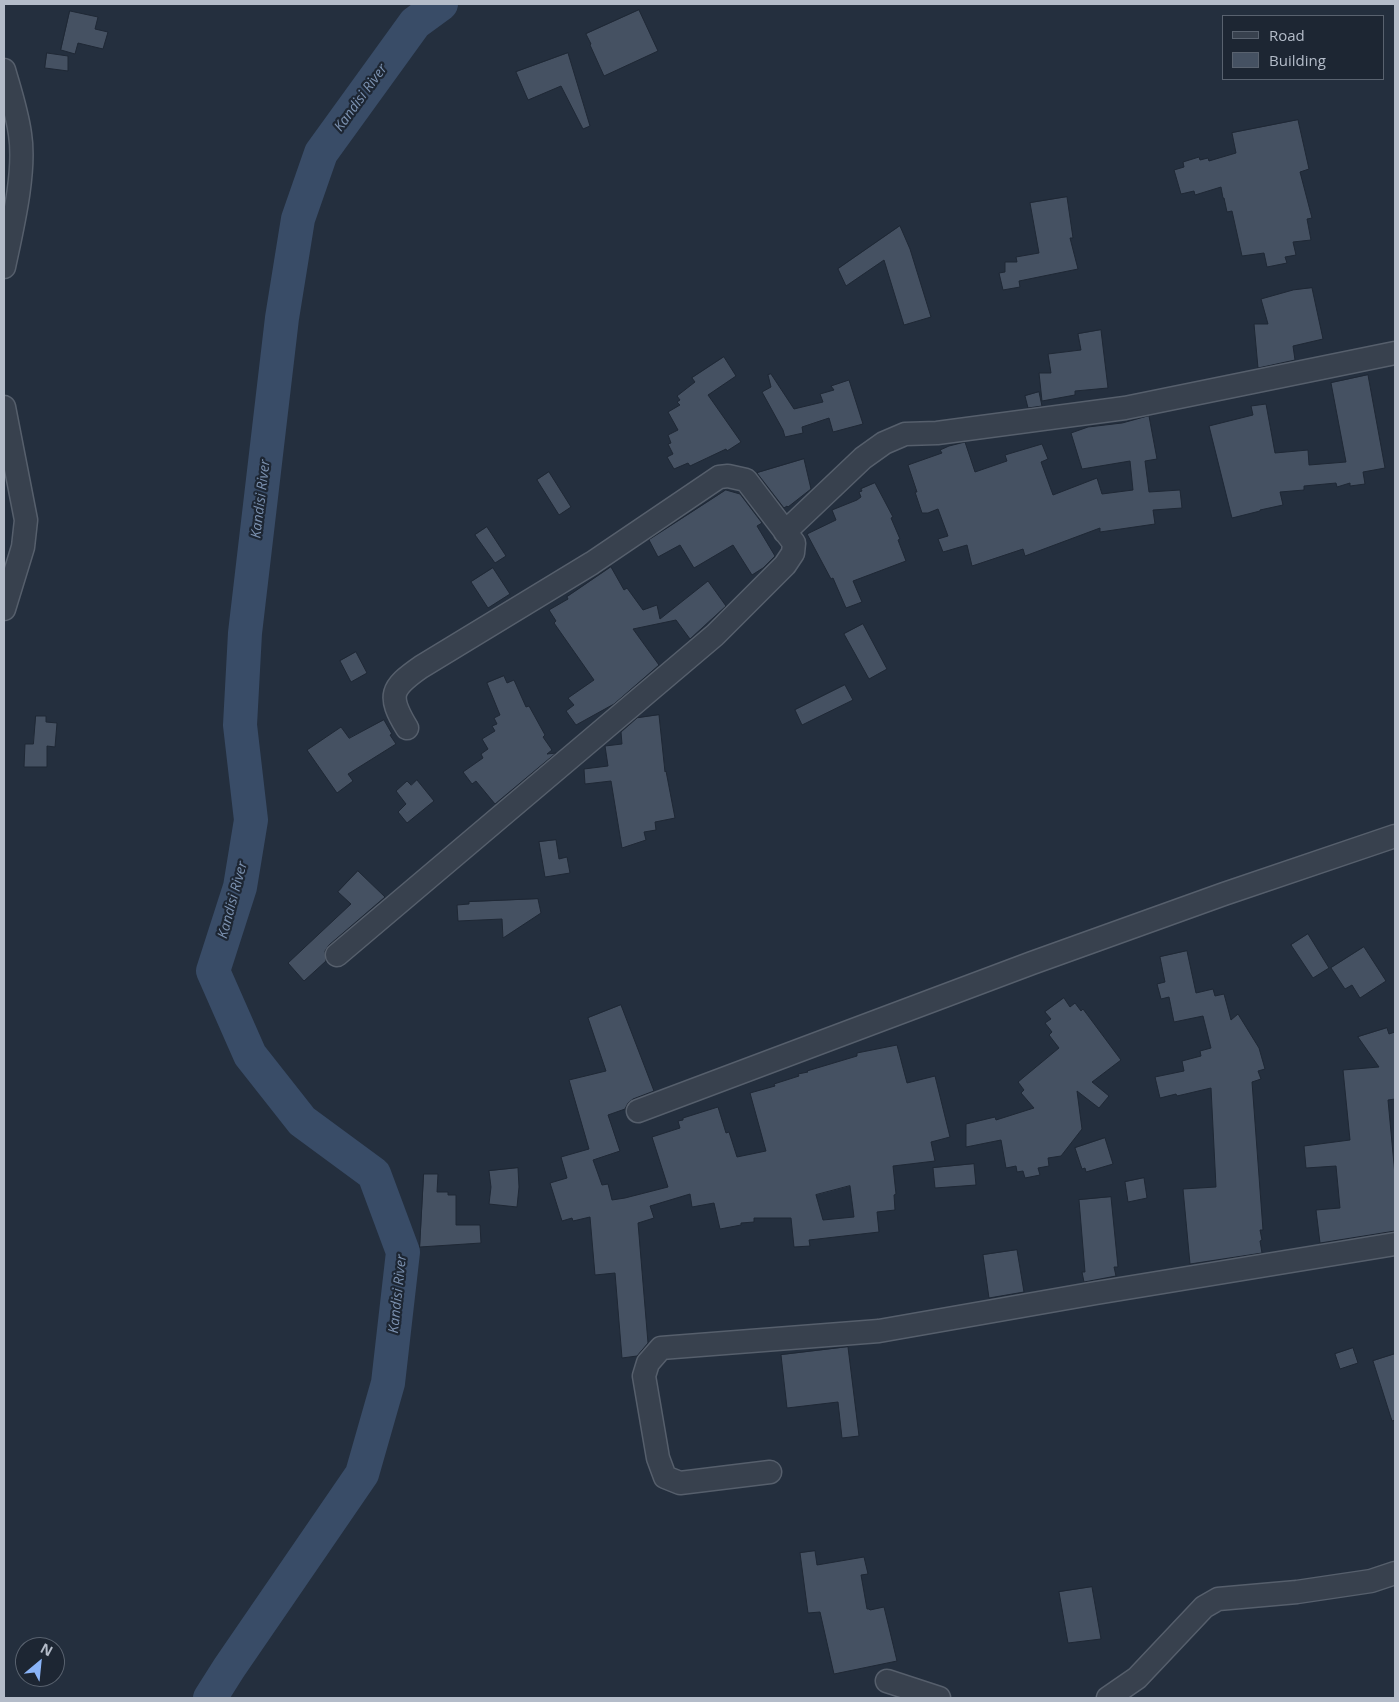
<!DOCTYPE html>
<html>
<head>
<meta charset="utf-8">
<style>
	body { margin:0 }
	#map { position:relative; width:1399px; height:1702px; overflow:hidden; background:#242f3e; font-family:"Open Sans",sans-serif }
	canvas { display:block }
	.frame { position:absolute; inset:0; border:5px solid #b4bcc9; pointer-events:none }
	.legend { position:absolute; left:1222px; top:15px; width:162px; height:65px; box-sizing:border-box; background:#1d2633; border:1px solid #59626f; margin:0; padding:6px 9px; list-style:none; font-size:15px; color:#b4bcc9 }
	.legend li { display:flex; align-items:center; gap:10px; height:25px }
	.legend b { width:25px; border:1px solid #59626f }
	.north { position:absolute; left:15px; top:1637px; width:50px; height:50px; box-sizing:border-box; background:#1d2633; border:1px solid #59626f; border-radius:50%; rotate:28deg; font-size:14px; font-weight:700; line-height:20px; text-align:center; color:#b4bcc9 }
	.north::after { content:''; display:block; margin:auto; width:18px; height:22px; background:#8ab4f8; clip-path:polygon(50% 0,100% 100%,50% 72%,0 100%) }
</style>
</head>
<body>
<div id="map">
<canvas width="1399" height="1702"></canvas>
<div class="frame"></div>
<ul class="legend">
<li><b style="height:6px;background:#38414e"></b>Road</li>
<li><b style="height:14px;background:#455162"></b>Building</li>
</ul>
<div class="north">N</div>
</div>
<script>
const ctx = document.querySelector('canvas').getContext('2d');
ctx.lineJoin = 'round';
function stroke(path, color, width, dash) { ctx.strokeStyle = color; ctx.lineWidth = width; ctx.lineCap = dash ? 'butt' : 'round'; ctx.setLineDash(dash || []); ctx.stroke(path); }
function fill(path, color) { ctx.fillStyle = color; ctx.fill(path, 'evenodd'); }
function label(font, color, halo, rows, align = 'center') {
  ctx.font = font + ' "Open Sans",sans-serif'; ctx.lineWidth = 4.5; ctx.setLineDash([]); ctx.textBaseline = 'middle'; ctx.strokeStyle = halo; ctx.fillStyle = color; for (const [text, x, y, turn = 0] of rows) {
    ctx.save(); ctx.translate(x, y); ctx.rotate((+turn || 0) * Math.PI / 180); ctx.textAlign = isNaN(turn) ? turn : align; if (halo) ctx.strokeText(text, 0, 0); ctx.fillText(text, 0, 0); ctx.restore();
  }
}
const river = new Path2D(`
	M210 1698 229 1668 362 1474 388 1383 403 1252 374 1174 302 1121 250 1055 213 971 240 887 251 820 240 725 245 633 282 318 298 219 321 153 415 23 441 4`);
const building = new Path2D(`
	M639 10 658 51 604 76 590 45 591 44 586 34Z
	M70 11 98 17 95 29 108 32 103 49 78 43 75 54 61 50Z
	M47 53 68 56V71L45 68Z
	M568 53 590 126 583 129 561 86 528 100 516 72Z
	M1298 120 1309 169 1300 172 1312 218 1307 219 1311 240 1293 242 1296 255 1285 257 1287 263 1267 267 1264 253 1242 256 1232 211 1227 212 1224 198H1223L1221 187 1195 195 1194 191 1181 194 1174 170 1184 167 1183 162 1199 157 1200 160 1208 158 1209 161 1236 153 1232 133Z
	M1067 197 1073 238H1070L1078 269 1019 281 1020 287 1003 290 999 273 1005 272V262H1017L1016 257 1039 253 1030 203Z
	M900 226 910 249 931 317 904 325 884 260 846 286 838 269Z
	M1312 288 1323 339 1293 346 1295 360 1258 368 1254 324H1268L1261 299 1293 290Z
	M1101 330 1108 388 1075 391V395L1042 401 1039 373H1051L1048 354 1081 350 1078 334Z
	M724 357 736 376 708 395 741 442 727 451 726 449 690 466 688 463 674 469 667 457 673 454 668 444 671 443 668 435 678 430 668 412 680 405 677 402 680 400 677 396 695 382 692 378Z
	M771 374 794 409 823 402 820 394 834 390 831 386 849 380 863 424 833 432 829 418 802 427 803 433 785 437 783 430 762 392 771 387 768 375Z
	M1368 375 1385 468 1363 472 1365 484 1350 486V483L1337 487 1336 483 1304 486V490L1280 492 1283 505 1260 510V511L1232 518 1209 426 1253 415 1251 406 1266 404 1275 453 1308 450 1309 465 1346 462 1331 383Z
	M1039 392 1042 406 1028 408 1025 396Z
	M1149 416 1157 459 1145 461 1149 492 1180 490 1182 508 1153 510 1155 524 1100 532V528L1025 556 1023 549 972 566 967 545 943 552 938 539 948 536 938 509 928 513H922L915 492H917L908 465 942 453 940 450 949 446 965 442 975 472 1007 461 1005 455 1042 444 1048 459 1041 462 1053 495 1097 478 1102 494 1133 490 1130 461 1082 469 1071 433 1088 427 1122 423Z
	M804 459 811 489 788 507 787 506 784 508 757 473Z
	M549 472 571 507 559 515 537 480Z
	M875 483 893 517 891 518 900 539 898 540 906 561 853 581 862 602 846 608 833 578 831 579 807 534 836 520 832 510 857 500 861 497 859 492 862 491 861 489Z
	M726 490 740 494 762 523 757 526 775 556 763 568 752 575 733 545 694 568 680 545 658 557 649 540Z
	M487 527 506 556 495 563 475 535Z
	M611 567 624 590 627 588 643 610 657 605 660 619 708 581 726 606 690 639 676 620 633 629 659 665 614 704 576 725 566 711 574 705 568 698 594 680 554 623 556 621 549 610 568 599 567 597Z
	M493 568 510 594 488 608 471 582Z
	M863 624 887 669 869 679 844 634Z
	M356 652 367 673 351 682 340 661Z
	M504 676 507 683 514 680 526 707 529 706 545 735 543 737 552 750 547 754 556 753 495 804 476 781 472 784 463 772 483 758 481 754 488 749 482 739 495 731 492 726 497 724 494 718 500 715 487 683Z
	M845 685 853 700 802 725 795 710Z
	M659 715 665 772 666 771 675 818 655 822 656 830 644 832 646 840 622 848 611 781 585 784 584 769 608 766 605 746 622 744 621 732 637 718Z
	M36 716H46V722L57 723 55 747 47 746V767H24L25 744H33Z
	M384 720 392 734 390 735 396 744 348 774 353 781 337 793 307 750 341 727 349 738Z
	M417 780 434 801 407 823 398 812 406 804 396 791 407 781 411 785Z
	M556 840 559 859 567 857 570 873 545 877 539 842Z
	M358 871 385 897 329 945 325 951 326 961 304 981 288 963 351 904 338 892Z
	M538 899 541 913 503 938 502 919 458 921 457 905 469 904V902Z
	M1308 934 1329 968 1313 978 1291 945Z
	M1364 947 1386 981 1360 998 1352 985 1345 989 1331 968Z
	M1187 951 1196 993 1213 989 1215 996 1224 994 1231 1020 1238 1014 1259 1048 1265 1069 1258 1071 1261 1079 1252 1082 1263 1230H1260L1262 1240 1260 1241 1262 1253 1190 1264 1183 1189 1216 1187 1211 1088 1177 1096 1176 1094 1160 1098 1155 1077 1184 1071 1182 1061 1201 1056 1200 1051 1211 1048 1203 1016 1174 1022 1169 997 1161 999 1157 984 1165 982 1160 957Z
	M1064 998 1070 1007 1075 1003 1081 1011 1083 1009 1121 1060 1092 1082 1109 1096 1099 1108 1077 1091 1082 1129 1061 1156 1048 1158 1049 1166 1038 1168 1040 1175 1025 1178 1023 1171 1017 1172 1016 1166 1006 1168 1001 1140 966 1147V1124L995 1117 996 1120 1034 1108 1021 1093 1024 1090 1018 1082 1059 1048 1049 1035 1052 1032 1045 1023 1051 1019 1045 1012Z
	M621 1005 654 1091 633 1099 628 1103 625 1109 608 1115 620 1151 593 1160 602 1185 608 1184 612 1200 625 1198 668 1187 652 1137 680 1128 678 1121 683 1120V1118L718 1107 726 1133 729 1132 737 1157 766 1151 750 1093 775 1086 774 1084 799 1076 798 1074 808 1072 807 1071 857 1056V1053L897 1045 907 1083 935 1076 950 1137 931 1142 935 1161 893 1166 896 1194 894 1195 895 1210 877 1212 879 1232 809 1240 810 1246 794 1247 791 1218H754V1222L741 1223V1225L720 1229 714 1203 692 1207 690 1194 650 1206 654 1218 638 1223 648 1343 637 1356 622 1358 615 1273 595 1275 590 1217 573 1221 572 1218 562 1221 550 1183 567 1178 561 1157 589 1149 569 1080 606 1071 588 1018ZM850 1186 854 1217 823 1220 816 1195Z
	M1387 1028 1389 1034 1395 1032V1099L1388 1100 1395 1175V1231L1320 1243 1316 1210 1340 1208 1336 1166 1306 1168 1304 1146 1350 1140 1343 1070 1379 1067 1358 1037Z
	M1105 1138 1113 1164 1086 1172 1085 1168 1082 1169 1075 1148Z
	M974 1164 976 1185 935 1188 933 1168Z
	M518 1168 519 1187 517 1207 489 1204 491 1187 489 1171Z
	M424 1174H438L437 1192H448V1195H456V1225H480L481 1243 420 1247Z
	M1144 1178 1147 1198 1128 1202 1125 1182Z
	M1111 1197 1118 1267H1114L1116 1276 1084 1282 1082 1272H1085L1079 1200Z
	M1017 1250 1024 1292 989 1298 983 1255Z
	M848 1347 859 1436 842 1438 838 1402 787 1408 781 1355Z
	M1353 1348 1358 1363 1340 1369 1335 1354Z
	M1395 1354V1420L1392 1421 1373 1361Z
	M815 1551 817 1565 864 1557 868 1574 861 1575 867 1609H869L870 1610 884 1607 897 1661 834 1674 820 1612 808 1613 800 1553Z
	M1092 1587 1101 1639 1068 1643 1059 1592Z`);
const street = new Path2D(`
	M4 70C10 91 17 112 20 134 26 172 12 229 4 267
	M4 407 26 520 23 547 4 609
	M785 532 863 458 884 443 905 434 937 433 1125 408 1395 353
	M337 955 715 635 785 565 793 553 794 543 746 480 728 476 719 477 592 563 421 667C391 688 387 695 407 728
	M638 1111 1032 963 1224 894 1395 836
	M770 1472 680 1483 665 1477 658 1458 644 1376 648 1363 661 1348 879 1331 1096 1293 1395 1244
	M887 1681 939 1698
	M1108 1698 1137 1678 1204 1607 1218 1599 1297 1592 1371 1581 1395 1573`);
const waterNames = [
	["Kandisi River",361,98,-54],
	["Kandisi River",261,499,-83],
	["Kandisi River",233,900,-75],
	["Kandisi River",398,1294,-84]
];
stroke(river, '#394c67', 34);
fill(building, '#455162');
stroke(building, '#1f2835', 1);
stroke(street, '#565f6c', 25);
stroke(street, '#38414e', 22);
label('italic 14px', '#7c92b1', '#1d2633', waterNames);
</script>
</body>
</html>
